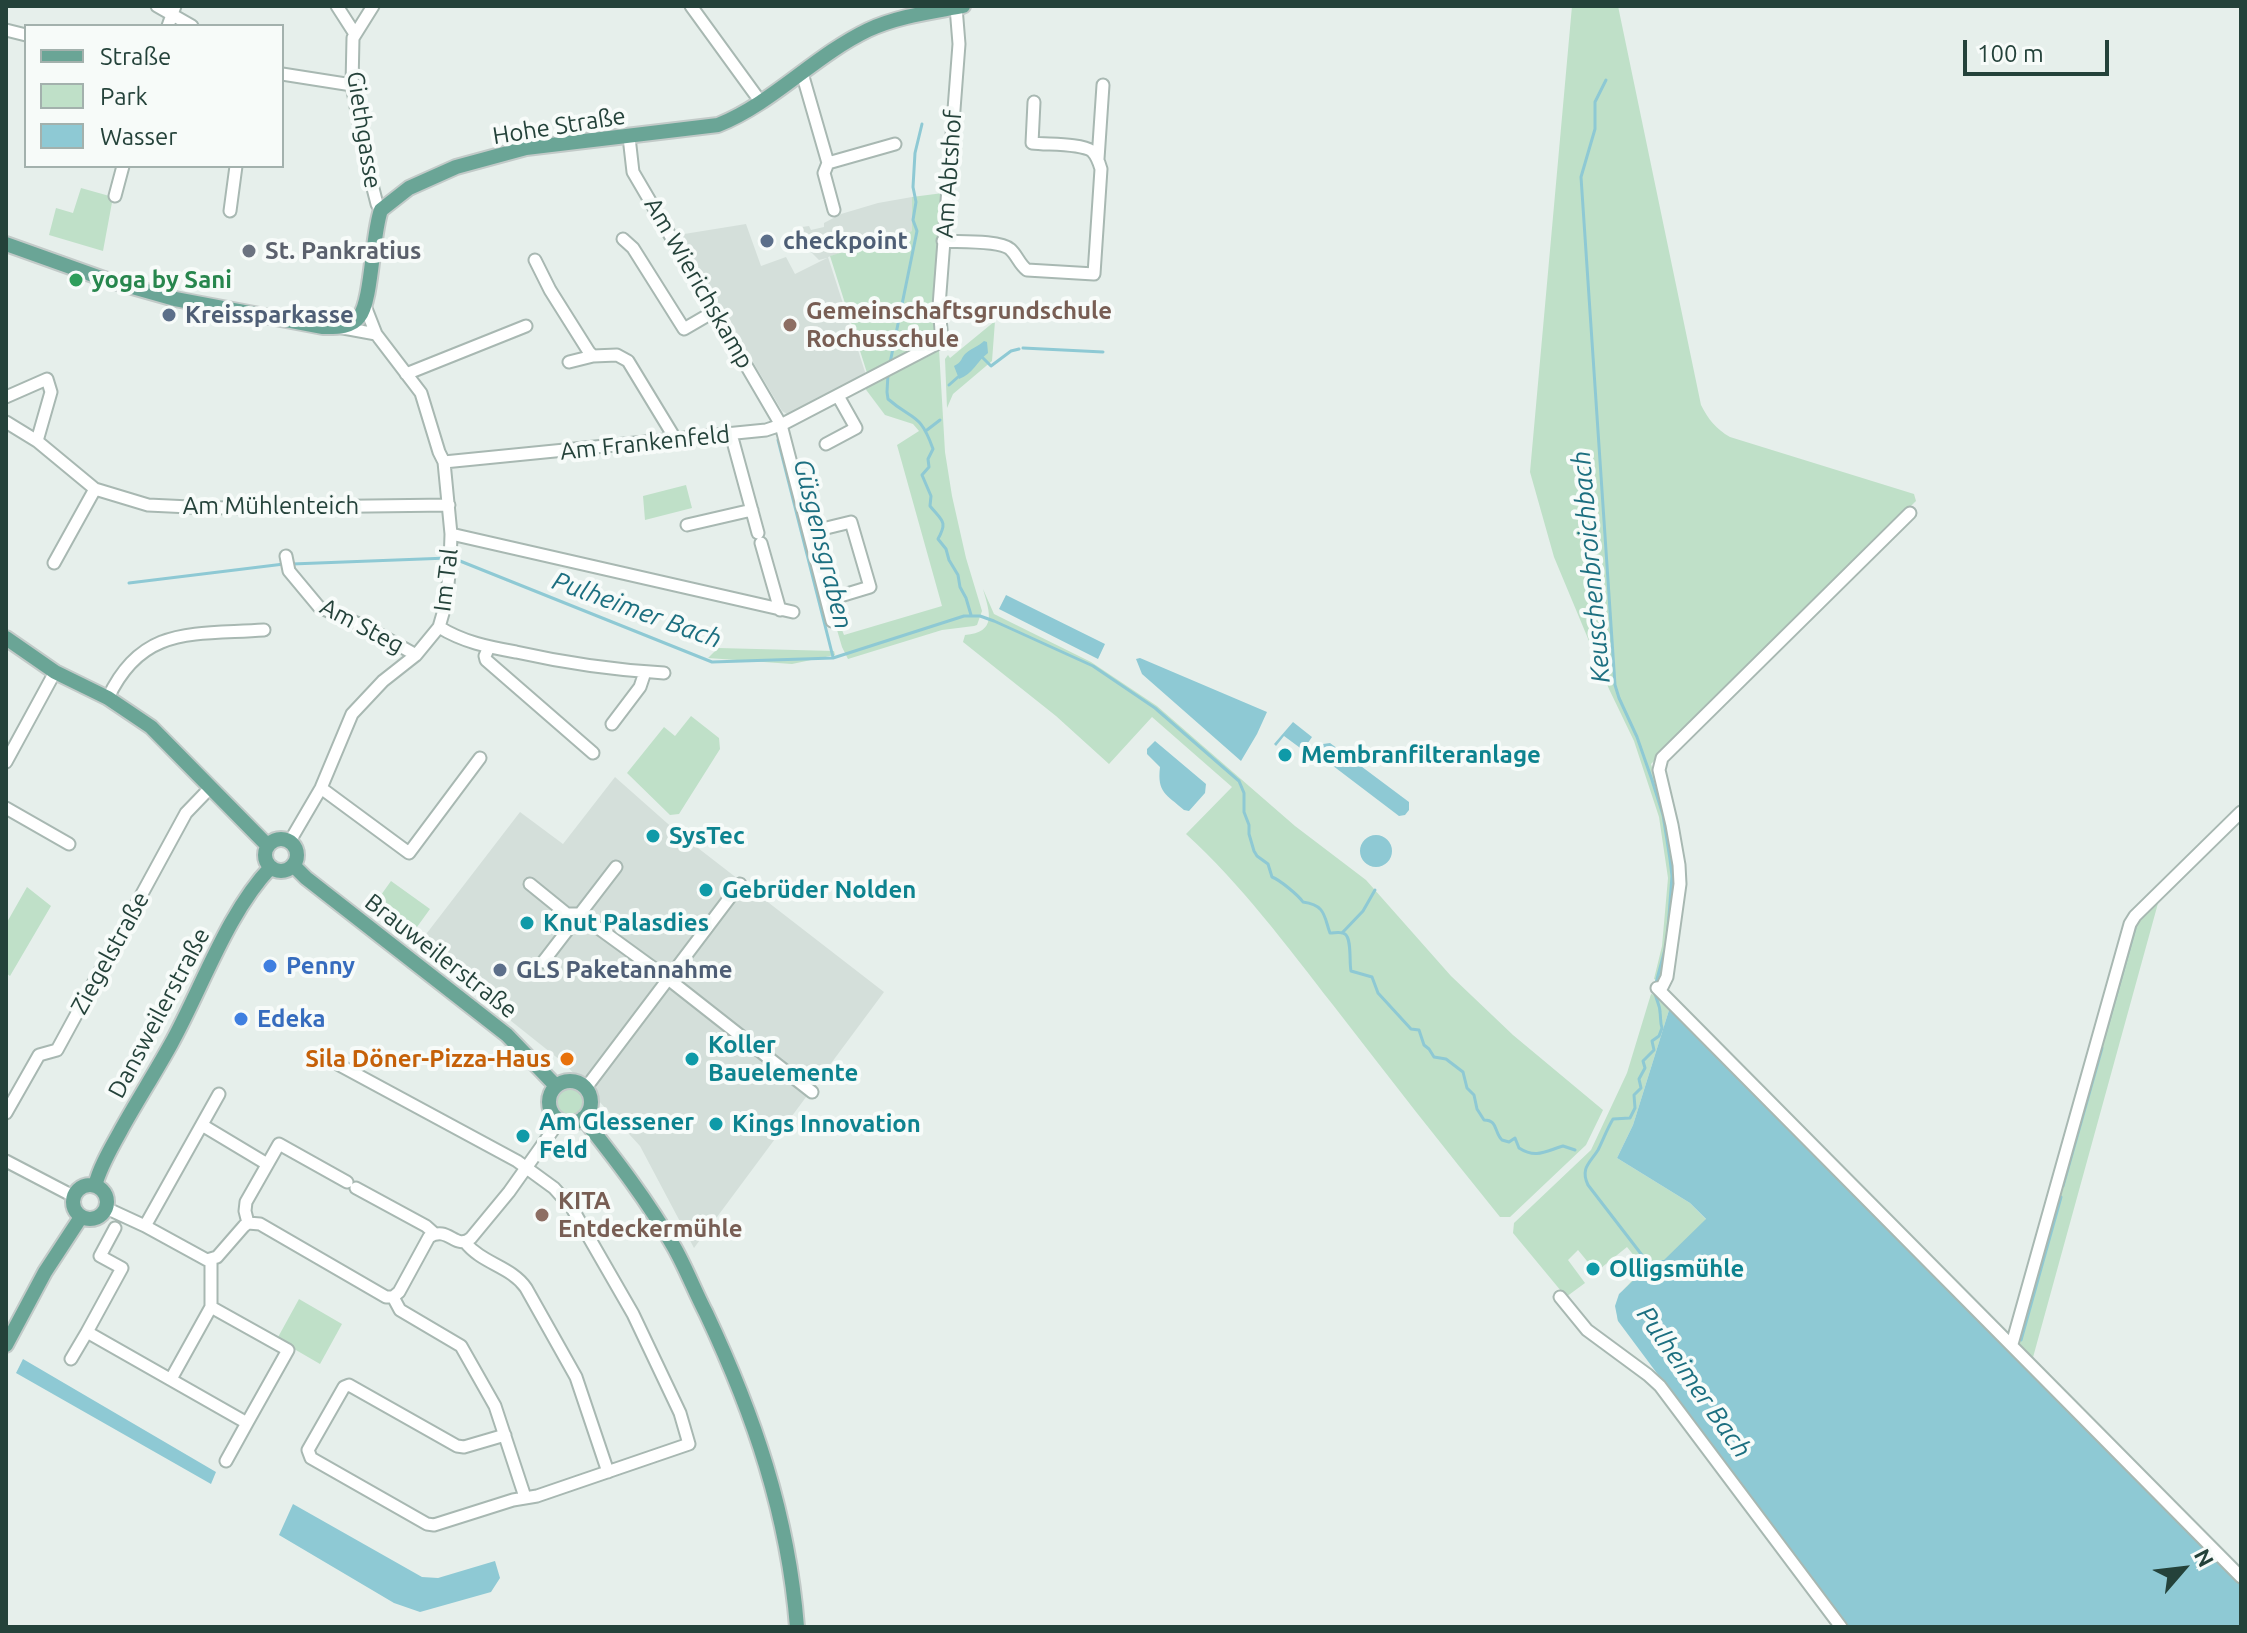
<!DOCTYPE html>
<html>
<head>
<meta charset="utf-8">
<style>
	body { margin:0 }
	#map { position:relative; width:2247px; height:1633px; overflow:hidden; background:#e6efeb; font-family:Ubuntu,sans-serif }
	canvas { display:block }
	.frame { position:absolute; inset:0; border:8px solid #24423a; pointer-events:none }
	.legend { position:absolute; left:24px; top:24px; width:260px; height:144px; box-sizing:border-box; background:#f7fbf9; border:2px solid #a3b1ad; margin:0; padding:10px 14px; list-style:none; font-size:24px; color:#24423a }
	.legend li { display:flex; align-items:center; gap:16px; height:40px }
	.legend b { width:40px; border:2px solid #a3b1ad }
	.north { position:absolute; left:2143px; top:1529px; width:80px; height:80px; -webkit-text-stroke:6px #f7fbf9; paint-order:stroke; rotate:62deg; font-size:22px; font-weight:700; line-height:32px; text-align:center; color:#24423a }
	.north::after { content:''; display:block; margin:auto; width:28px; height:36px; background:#24423a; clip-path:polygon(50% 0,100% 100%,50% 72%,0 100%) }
	.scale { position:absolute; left:1963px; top:40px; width:146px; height:36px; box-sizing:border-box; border:4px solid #24423a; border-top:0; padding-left:10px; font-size:24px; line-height:28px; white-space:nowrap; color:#24423a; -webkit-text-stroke:6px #f7fbf9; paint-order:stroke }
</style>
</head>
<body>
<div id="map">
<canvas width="2247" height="1633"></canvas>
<div class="frame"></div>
<ul class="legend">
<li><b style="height:10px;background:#6aa596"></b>Straße</li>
<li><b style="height:22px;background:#bfe0c8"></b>Park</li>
<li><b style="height:22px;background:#8ec9d4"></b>Wasser</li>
</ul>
<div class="north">N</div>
<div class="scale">100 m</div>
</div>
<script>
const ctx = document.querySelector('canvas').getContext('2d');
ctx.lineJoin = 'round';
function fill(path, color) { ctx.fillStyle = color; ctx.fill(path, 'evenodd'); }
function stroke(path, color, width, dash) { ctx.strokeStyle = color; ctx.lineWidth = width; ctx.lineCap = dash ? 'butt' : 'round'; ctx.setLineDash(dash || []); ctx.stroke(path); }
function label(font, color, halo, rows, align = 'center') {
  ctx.font = font + ' Ubuntu,sans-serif'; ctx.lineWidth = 8; ctx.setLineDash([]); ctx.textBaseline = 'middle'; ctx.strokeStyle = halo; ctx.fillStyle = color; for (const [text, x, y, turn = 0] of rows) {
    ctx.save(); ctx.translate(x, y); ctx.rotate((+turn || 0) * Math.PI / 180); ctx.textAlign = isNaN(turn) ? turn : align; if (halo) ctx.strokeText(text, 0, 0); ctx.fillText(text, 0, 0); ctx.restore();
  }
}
const built = new Path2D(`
	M912 197V231L828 257 866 375 794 414H787L782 411 678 235 746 224 761 266 786 257 795 274 827 258 819 260 805 246 802 227 809 226 811 230 824 227V223L841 214 878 203Z
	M615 777 676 831 884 992 694 1248 640 1146 565 1064 417 946 520 812 563 844Z`);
const green = new Path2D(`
	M1572 6H1618L1701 405C1708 419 1716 429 1730 437L1914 494 1916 501 1651 764 1667 815 1676 877 1662 982 1654 979 1662 946 1668 878 1659 817 1634 741 1609 689 1554 557 1530 472Z
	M81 188 113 197 103 251 49 235 56 208 73 213Z
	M943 193 937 333 924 347 868 376 830 256 912 231V197Z
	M995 321 992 361 953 394 947 408 945 359 948 355 950 358Z
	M939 349 945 452 952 496 966 558 982 611 977 625 974 626 942 630 848 659 842 647 835 623 839 622 844 635 942 606 897 445 919 431 913 424 885 415 864 387Z
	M686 485 692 508 645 520 643 496Z
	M983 589 994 614 1091 662 1157 706 1295 826 1366 880 1451 976 1513 1035 1603 1110 1586 1145 1510 1217H1500C1443 1147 1388 1076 1333 1005 1287 946 1241 884 1186 834L1232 787 1152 717 1109 764 1056 716 963 642 965 635C997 632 990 613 983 589Z
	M718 648 834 651 835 655 792 664 708 658Z
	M691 716 719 738 720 749 679 814 670 815 627 773 664 727 675 736Z
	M391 881 430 909 417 927 400 919 376 902Z
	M27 887 51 906 10 976 6 973V924Z
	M2160 896 2032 1361 2016 1345 2133 923Z
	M1651 994 1659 996 1670 1007 1633 1125 1617 1158 1690 1203 1788 1304 1618 1321C1613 1294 1625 1289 1642 1271L1643 1267 1627 1247 1596 1272 1578 1250 1568 1260 1585 1283 1566 1297 1513 1233 1514 1223 1591 1150 1627 1073Z
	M553 1102a16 16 0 1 1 32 0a16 16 0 1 1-32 0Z
	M299 1299 342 1324 320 1364 277 1339Z`);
const water = new Path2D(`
	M984 341 987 342 988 353C977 361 973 374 959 379L954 366C962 362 960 360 965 354 970 349 979 346 984 341Z
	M1006 595 1105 644 1098 659 999 609Z
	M1140 658 1267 712 1257 734 1241 761 1142 674 1136 659Z
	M1293 722 1312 737 1303 750 1284 736 1276 746 1274 744Z
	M1155 741 1206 784 1205 793 1189 811 1184 810C1166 794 1157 793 1160 767L1147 754V749Z
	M1330 743 1409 802V810L1405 815 1399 816 1320 756 1319 749 1323 744Z
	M1360 851a16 16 0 1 1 32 0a16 16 0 1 1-32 0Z
	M1670 1007 2241 1582V1627H1846L1618 1321 1615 1306 1619 1294 1655 1260H1664L1706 1219 1690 1203 1617 1158 1633 1125Z
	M23 1359 216 1472 211 1484 16 1373Z
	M293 1504 422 1577 438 1578 495 1561 500 1578 491 1592 420 1612 394 1603 279 1535Z`);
const stream = new Path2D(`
	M1606 80 1595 102V129L1581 177 1615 685 1619 698 1637 737 1652 780 1663 815 1670 859 1672 876 1667 942 1656 983
	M1023 348 1103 352
	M983 358 991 366 1011 351 1019 349
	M890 363 917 231 913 220 916 202 913 187 915 153 922 124
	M888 374 887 392 888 399C913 421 920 412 933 449L928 459 929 467 922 475 931 496 930 506C942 521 948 521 938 539L946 549 949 560 958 575 960 587 966 598 971 615
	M949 385 958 377
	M927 430 940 420
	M778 440 833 657
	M455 559 712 662 833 658 964 616H980L994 621 1093 666 1155 708 1239 781 1244 793V812L1249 825V834L1254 851 1257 856 1268 864 1272 877C1280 880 1298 895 1303 902 1326 905 1324 917 1330 933 1335 933 1341 931 1345 934 1352 939 1349 962 1351 971L1372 977 1378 993 1411 1029 1419 1030 1424 1045 1429 1049 1434 1057 1446 1059 1463 1072 1467 1088 1474 1095 1477 1109 1484 1120C1498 1120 1494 1132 1502 1140L1509 1142 1515 1138 1519 1148C1536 1159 1546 1151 1563 1146L1575 1150
	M292 564 448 558
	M129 583 284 564
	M1342 933 1363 911 1375 890
	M2104 1038 2135 928
	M2063 1186 2102 1048
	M1648 1267 1645 1259 1588 1185C1580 1168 1590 1163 1598 1150 1603 1140 1607 1129 1613 1119L1630 1118 1635 1108 1634 1095 1641 1088 1639 1079 1645 1068 1643 1061 1654 1050 1652 1041 1659 1036 1662 1028C1660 1022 1661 1019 1660 1012 1660 1004 1655 999 1655 991
	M2021 1340 2061 1197`);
const minor = new Path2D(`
	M157 6 192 26
	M337 6 355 34
	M373 6 353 38 352 85 367 165 377 204 381 210
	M691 6 760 101
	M168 26 175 6
	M6 30 26 35
	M802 73 828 163 895 144
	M282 74 352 85
	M629 137 633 172 781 425 832 621
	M1098 159 1103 85
	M828 163 824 173 834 210
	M115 196 123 166
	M230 211 236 166
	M623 239 633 248 684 329 715 311
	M943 241C958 242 1000 240 1010 249 1017 255 1019 264 1027 270L1094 274 1101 169C1099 162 1097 156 1092 151 1080 143 1047 145 1032 143L1034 102
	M535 260 550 290 589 352 593 356 617 355 628 361 676 440
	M338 327 376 334
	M569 362 593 356
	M406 374 526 326
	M6 397 47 379 51 392 37 441
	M6 422 37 441 95 489 148 505 211 508 449 505
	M731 434 758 533
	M826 444 856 428 838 396
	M444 462 766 430 781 425 942 341 939 306 959 44 956 7
	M1910 513 1662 758 1659 770 1672 825 1679 865 1680 884 1667 977 1662 987 1657 988 2241 1577
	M687 525 752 510
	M810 532 851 522 870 587 827 600
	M451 534 793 612
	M761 543 780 610
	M286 556 289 571 319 607 368 628 416 655
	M54 563 95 489
	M439 627C463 642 488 647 516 652 565 663 614 670 664 673
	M489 647 485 656 486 660 593 753
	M108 698C142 625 193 635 264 630
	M612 724 640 687 645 672
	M6 762 55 672
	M321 788 409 853 480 758
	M6 808 69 844
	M290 841 321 788 352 714 383 681 416 655 439 627 446 603 450 565 451 534 444 462 439 452 421 393 376 334 365 306
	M530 884 567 914H579L667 978 812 1092
	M543 962 616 867
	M330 1060 517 1161 554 1188 572 1208 633 1314 680 1413 689 1444 537 1496 513 1500 434 1525 427 1524 311 1458 308 1450 344 1387 349 1385 457 1446 464 1447 505 1435
	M585 1089 740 884
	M6 1113 39 1055 57 1050 186 813 211 787
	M202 1125 267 1164
	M6 1161 73 1196
	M356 1188 426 1226 435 1234
	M106 1208 145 1226 207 1260 217 1257 244 1226 248 1223 260 1224 386 1297H393
	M248 1223 245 1211 246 1202 279 1144 347 1182
	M145 1226 219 1094
	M115 1228 100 1256 122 1268 87 1332 247 1423 288 1350 211 1307 171 1379
	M465 1242C482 1264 511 1266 526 1288L576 1377 608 1472
	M393 1297 399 1292 429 1237C449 1225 455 1251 471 1238L509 1192 560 1120
	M393 1297 400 1310 461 1346 495 1406 525 1497
	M1560 1297 1587 1330 1648 1375 1660 1386 1841 1627
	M211 1307V1260
	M2012 1344 2130 924 2135 916 2241 812
	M71 1359 87 1332
	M226 1461 247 1423`);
const major = new Path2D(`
	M6 244 104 279 175 299 323 327C335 327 351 328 359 317 372 302 372 234 381 210L409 188 456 167 526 148 718 125C773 103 814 56 868 30 898 16 932 12 963 6
	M6 638 55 672 108 698 151 727 268 846
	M265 855a16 16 0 1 1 32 0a16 16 0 1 1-32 0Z
	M293 865 306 878 507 1035 556 1086
	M549 1102a21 21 0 1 1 42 0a21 21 0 1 1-42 0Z
	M583 1118C616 1160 648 1201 674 1247 686 1268 695 1292 706 1313 754 1415 788 1514 797 1627
	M73 1202a17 17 0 1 1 34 0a17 17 0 1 1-34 0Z
	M95 1186C100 1166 112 1147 121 1130 137 1101 155 1073 171 1044 202 988 227 913 271 867
	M6 1345 45 1272 81 1217`);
const markers = [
	[767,241,8,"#5c6f8a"],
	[249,251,8,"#6b7280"],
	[76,280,8,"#2e9e5b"],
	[169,315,8,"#5c6f8a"],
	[790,325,8,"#8d6e63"],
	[1285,755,8,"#0f9aa8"],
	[653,836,8,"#0f9aa8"],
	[706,890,8,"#0f9aa8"],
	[527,923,8,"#0f9aa8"],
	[270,966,8,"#3f7fe0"],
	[500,970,8,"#5c6f8a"],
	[241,1019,8,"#3f7fe0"],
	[567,1059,8,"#e8710a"],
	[692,1059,8,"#0f9aa8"],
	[716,1124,8,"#0f9aa8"],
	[523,1136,8,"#0f9aa8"],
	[542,1215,8,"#8d6e63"],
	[1593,1269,8,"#0f9aa8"]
];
const streetNames = [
	["Hohe Straße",559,126,-9],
	["Giethgasse",364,130,81],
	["Am Abtshof",949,174,-86],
	["Am Wierichskamp",699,283,60],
	["Am Frankenfeld",645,443,-6],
	["Am Mühlenteich",271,506],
	["Im Tal",446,580,-83],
	["Am Steg",362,626,28],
	["Ziegelstraße",110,953,-61],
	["Brauweilerstraße",441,956,38],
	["Dansweilerstraße",159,1013,-62]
];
const serviceNames = [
	["checkpoint",783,241],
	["Kreissparkasse",185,315],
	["GLS Paketannahme",516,970]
];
const worshipNames = [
	["St. Pankratius",265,251]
];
const leisureNames = [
	["yoga by Sani",92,280]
];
const educationNames = [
	["Gemeinschaftsgrundschule",806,311],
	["Rochusschule",806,339],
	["KITA",558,1201],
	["Entdeckermühle",558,1229]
];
const cultureNames = [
	["Membranfilteranlage",1301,755],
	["SysTec",669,836],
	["Gebrüder Nolden",722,890],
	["Knut Palasdies",543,923],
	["Koller",708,1045],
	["Bauelemente",708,1073],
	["Am Glessener",539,1122],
	["Feld",539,1150],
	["Kings Innovation",732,1124],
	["Olligsmühle",1609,1269]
];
const shopNames = [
	["Penny",286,966],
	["Edeka",257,1019]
];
const foodNames = [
	["Sila Döner-Pizza-Haus",551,1059]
];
const waterNames = [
	["Güsgensgraben",823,544,76],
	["Keuschenbroichbach",1591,567,-95],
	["Pulheimer Bach",637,610,20],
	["Pulheimer Bach",1694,1382,55]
];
fill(built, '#d4dfda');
fill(green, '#bfe0c8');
fill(water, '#8ec9d4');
stroke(stream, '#8ec9d4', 3);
stroke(minor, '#a8b8b2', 15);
stroke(major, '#c2cac8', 18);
stroke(minor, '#fff', 11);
stroke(major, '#6aa596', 14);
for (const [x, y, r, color] of markers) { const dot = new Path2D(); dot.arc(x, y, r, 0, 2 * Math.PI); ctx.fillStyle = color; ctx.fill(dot); stroke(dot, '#f7fbf9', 3); }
label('24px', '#24423a', '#f7fbf9', streetNames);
label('bold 24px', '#4e5e75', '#f7fbf9', serviceNames, 'left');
label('bold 24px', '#5b616d', '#f7fbf9', worshipNames, 'left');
label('bold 24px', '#27864d', '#f7fbf9', leisureNames, 'left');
label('bold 24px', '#785e54', '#f7fbf9', educationNames, 'left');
label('bold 24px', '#0d838f', '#f7fbf9', cultureNames, 'left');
label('bold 24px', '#366cbe', '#f7fbf9', shopNames, 'left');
label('bold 24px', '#c56008', '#f7fbf9', foodNames, 'right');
label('italic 26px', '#1c6f80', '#f7fbf9', waterNames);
</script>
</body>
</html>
